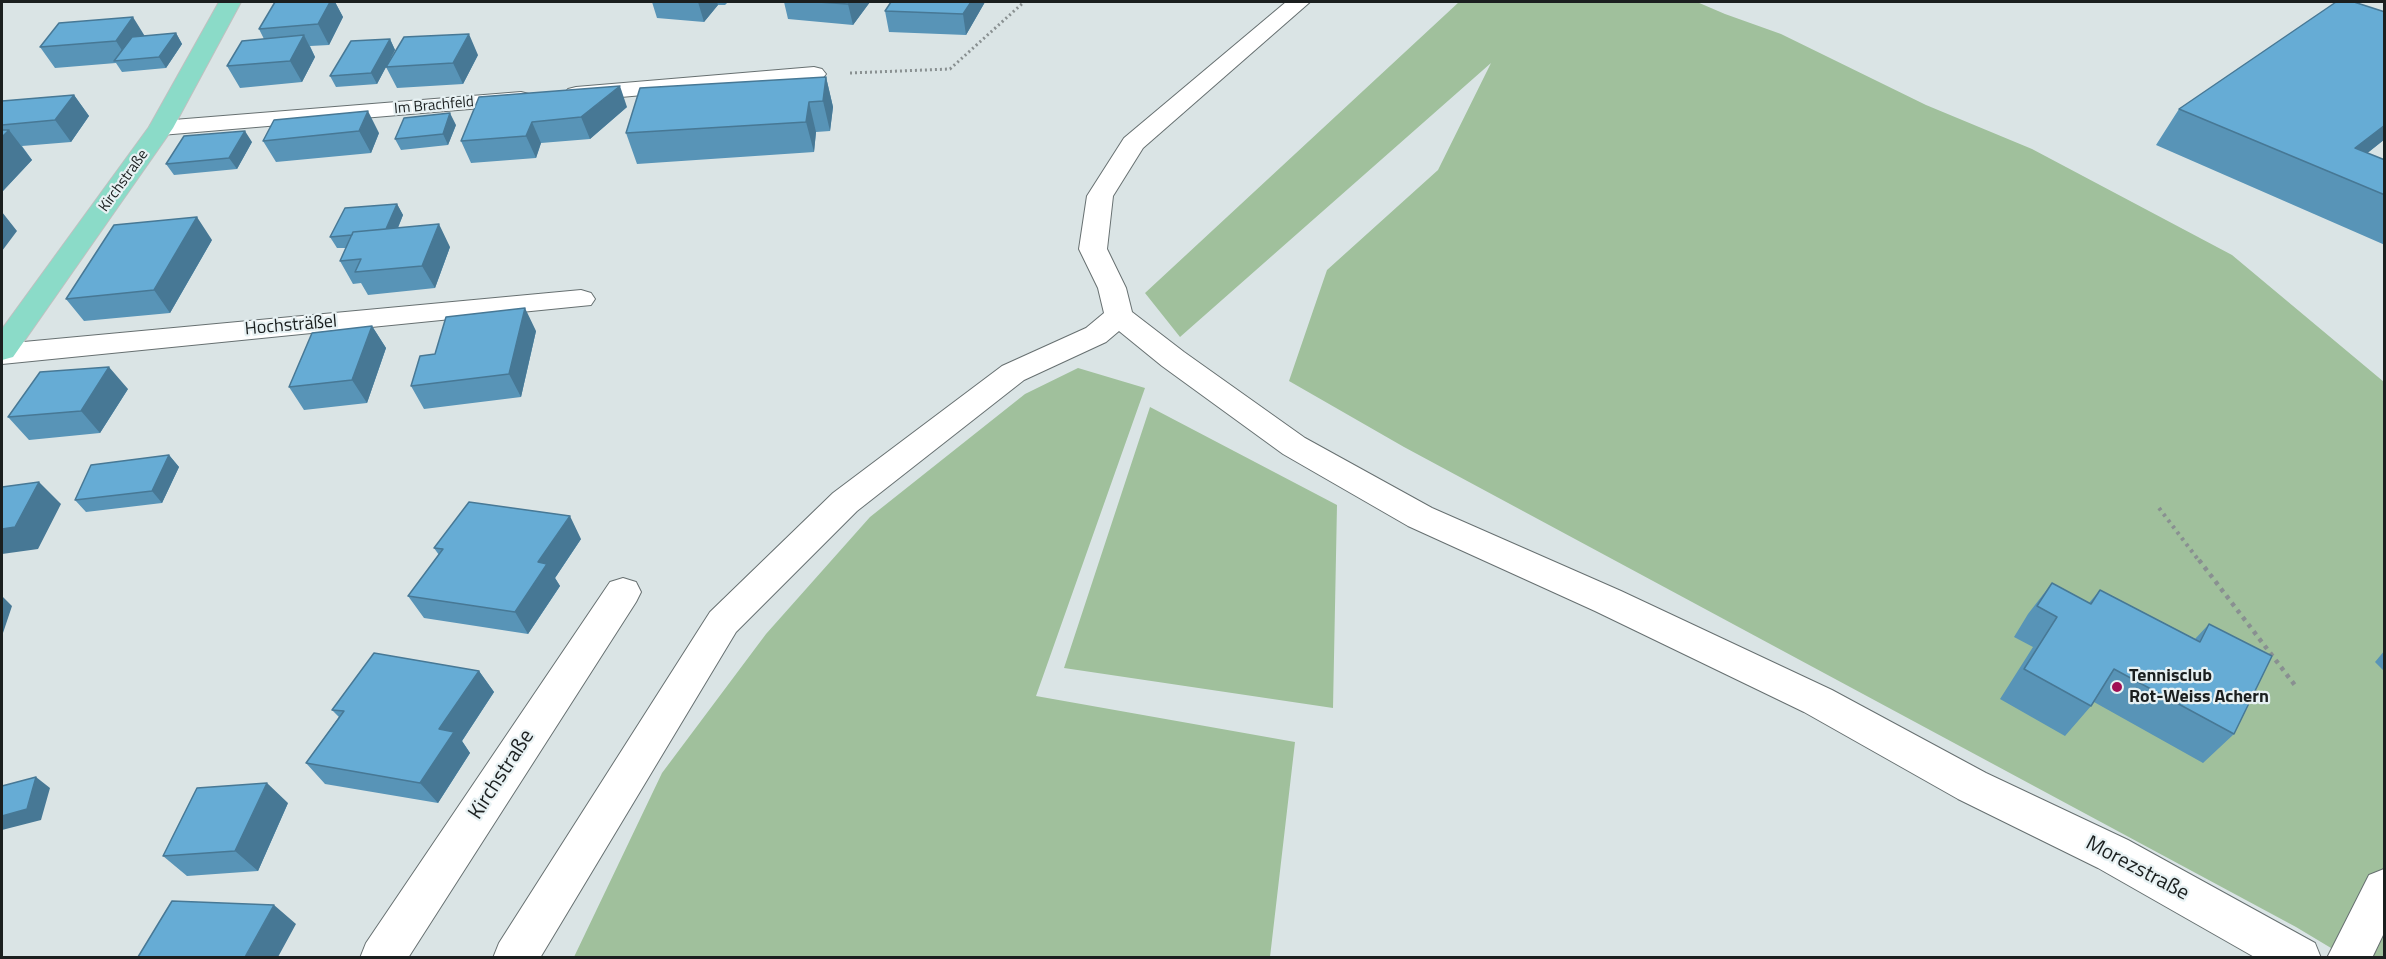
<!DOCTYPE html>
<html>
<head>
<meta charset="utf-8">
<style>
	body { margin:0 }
	#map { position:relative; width:2386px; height:959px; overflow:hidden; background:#dae4e5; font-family:"Titillium Web",sans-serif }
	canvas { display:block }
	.frame { position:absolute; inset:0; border:3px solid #1b1f1f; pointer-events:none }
</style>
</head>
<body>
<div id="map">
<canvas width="2386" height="959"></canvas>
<div class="frame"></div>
</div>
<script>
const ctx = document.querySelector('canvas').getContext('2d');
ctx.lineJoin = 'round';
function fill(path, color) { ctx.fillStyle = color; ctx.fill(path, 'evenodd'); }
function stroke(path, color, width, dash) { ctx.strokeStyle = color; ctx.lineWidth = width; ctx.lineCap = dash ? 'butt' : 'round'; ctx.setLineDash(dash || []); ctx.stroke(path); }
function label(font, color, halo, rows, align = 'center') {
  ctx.font = font + ' "Titillium Web",sans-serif'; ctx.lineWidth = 4.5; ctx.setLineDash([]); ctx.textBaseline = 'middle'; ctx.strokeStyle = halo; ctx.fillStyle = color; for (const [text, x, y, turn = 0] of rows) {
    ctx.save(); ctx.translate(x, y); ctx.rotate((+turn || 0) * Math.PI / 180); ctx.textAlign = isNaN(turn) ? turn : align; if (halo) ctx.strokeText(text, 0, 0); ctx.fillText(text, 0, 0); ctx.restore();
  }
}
const green = new Path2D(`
	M1459 2H1697L1725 14 1781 34 1926 105 2032 149 2232 255 2384 382V957H2346L2296 927 1404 447 1289 381 1327 270 1438 170 1491 63 1180 337 1145 293Z
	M1078 368 1145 388 1036 696 1295 742 1270 957H574L662 773 766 634 870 517 1025 394Z
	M1150 407 1337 505 1333 708 1064 668Z`);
const pathFar2 = new Path2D(`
	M850 73 950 69 1024 2`);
const pathFar1 = new Path2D(`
	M2159 508 2200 562`);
const path = new Path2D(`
	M2199 560 2297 688`);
const minor = new Path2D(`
	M1286 2H1310L1143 148 1113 196 1107 249 1126 288 1132 312 1184 352 1305 438 1432 508 1621 591 1832 690 1986 773 2128 840 2315 943 2321 958H2256L2098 868 1958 799 1804 712 1595 611 1408 526 1283 454 1162 366 1119 331 1106 342 1024 380 857 511 736 632 540 958H493L499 943 710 612 833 493 1002 366 1086 328 1104 313 1098 288 1079 249 1087 196 1124 138Z
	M814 67 822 69 826 74 822 79 576 101 568 99 564 94 568 89 576 87Z
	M521 92 529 94 533 99 529 104 161 135 152 133 149 128 152 123 161 121Z
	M581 290 591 293 595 299 591 305 2 364V344Z
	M623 578 636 582 641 592 636 602 408 958H360L366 943 610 582Z
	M2384 869V933L2372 958H2327L2369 875Z`);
const major = new Path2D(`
	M219 2H241L173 128 13 357 2 360V329L149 127Z`);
const wall = new Path2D(`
	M275 2H335L343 17 329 45 310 46 315 57 302 82 240 88 227 66 264 39 259 29Z
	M652 2H728L725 5H718L704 22 657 18Z
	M784 2H870L853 25 788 19Z
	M891 2H985L966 35 889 32 885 11Z
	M2385 12V139L2367 153 2385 160V245L2156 145 2179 109Z
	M176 33 182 44 166 68 122 72 116 63 55 68 40 47Z
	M390 39 395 50 377 84 336 87 330 76Z
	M478 55 463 84 397 88 386 67Z
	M826 77 833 107 830 131 816 132 814 152 637 164 626 133Z
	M74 95 89 116 71 142 22 146 32 160 2 192V101Z
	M479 97 627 107 590 139 541 143 536 158 471 163 461 141Z
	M274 120 379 133 371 153 276 162 263 141Z
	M456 125 448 145 401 150 395 139Z
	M252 142 237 169 174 175 166 164Z
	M397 204 403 215 398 228 450 247 435 288 368 295 361 283 353 284 340 261 346 248H337L330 237Z
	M212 240 170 313 84 321 66 299Z
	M372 326 386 348 367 403 304 410 289 387Z
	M536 331 521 397 424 409 411 386 435 354Z
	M128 389 100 433 29 440 8 417Z
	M169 455 179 467 162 503 86 512 75 500Z
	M581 539 555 578 560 586 528 634 424 618 408 596 439 555 434 548Z
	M2052 583 2089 603 2100 590 2195 639 2209 624 2234 734 2203 763 2094 702 2091 706 2065 736 2000 699 2033 647 2014 637 2028 614Z
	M2385 650V672L2375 662Z
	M479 671 494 692 462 741 470 753 438 803 325 784 306 763 339 717 332 710Z
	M288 803 258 871 187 876 163 856Z`);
const shadedWall = new Path2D(`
	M330 2H335L343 17 329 45 318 24Z
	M698 2H717L718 5 704 22Z
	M850 2H870L853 25 848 4Z
	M971 2H985L966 35 963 14Z
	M133 17 146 38 128 60 116 41Z
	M176 33 182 44 166 68 159 57Z
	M469 34 478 55 463 84 453 63Z
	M304 35 315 57 302 82 290 61Z
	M390 39 395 50 377 84 371 73Z
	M826 77 833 107 830 131 823 101Z
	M620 86 627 107 590 139 581 117Z
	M74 95 89 116 71 142 55 120Z
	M809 102 816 132 814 152 806 122Z
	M368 111 379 133 371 153 359 131Z
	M450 113 456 125 448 145 443 134Z
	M532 122 541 143 536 158 526 136Z
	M2385 125V139L2339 176 2355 148Z
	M9 130 32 160 2 192V137Z
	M245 131 252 142 237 169 229 158Z
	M397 204 403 215 391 244 384 232Z
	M2 212 17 231 2 251Z
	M197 217 212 240 170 313 154 290Z
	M439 224 450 247 435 288 422 266Z
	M525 308 536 331 521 397 509 374Z
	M372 326 386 348 367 403 352 380Z
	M109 367 128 389 100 433 81 411Z
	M169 455 179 467 162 503 152 491Z
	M39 482 61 504 38 549 2 554V529Z
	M570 516 581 539 555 578 560 586 528 634 515 612 538 562Z
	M2 596 12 606 2 636Z
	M479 671 494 692 462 741 470 753 438 803 420 783 439 729Z
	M36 777 50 788 41 820 2 830V816Z
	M267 783 288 803 258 871 235 851Z
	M274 905 296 924 278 957H245Z`);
const building = new Path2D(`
	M275 2H330L318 24 259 29Z
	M818 2H850L848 4Z
	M891 2H971L963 14 885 11Z
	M2336 2H2354L2385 12V125L2355 148 2385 160V195L2179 109Z
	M133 17 116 41 40 47 59 23Z
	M176 33 159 57 114 61 132 37Z
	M469 34 453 63 386 67 404 37Z
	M304 35 290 61 227 66 242 41Z
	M390 39 371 73 330 76 351 41Z
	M826 77 823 101 809 102 806 122 626 133 640 88Z
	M620 86 581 117 532 122 526 136 461 141 479 97Z
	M74 95 55 120 2 125V101Z
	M368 111 359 131 263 141 274 120Z
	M450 113 443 134 395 139 404 118Z
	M2 130H9L2 137Z
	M245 131 229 158 166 164 184 136Z
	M397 204 386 229 353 232 352 235 330 237 345 208Z
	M197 217 154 290 66 299 114 225Z
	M439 224 422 266 355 272 361 259 340 261 353 232Z
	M525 308 509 374 411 386 420 356 435 354 446 317Z
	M372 326 352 380 289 387 312 333Z
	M109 367 81 411 8 417 40 372Z
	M169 455 152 491 75 500 91 465Z
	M39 482 15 527 2 529V487Z
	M469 502 570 516 538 562 547 564 515 612 408 596 443 549 434 548Z
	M2052 583 2091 604 2100 590 2200 642 2209 624 2272 656 2234 734 2114 669 2091 706 2024 669 2057 617 2037 606Z
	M374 653 479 671 439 729 454 732 420 783 306 763 344 711 332 710Z
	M36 777 27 809 2 816V786Z
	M267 783 235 851 163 856 197 788Z
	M172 901 274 905 245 957H138Z`);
const markers = [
	[2117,687,6,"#a10f54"]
];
const farStreetnames = [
	["Im Brachfeld",434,106,-5],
	["Kirchstraße",124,181,-54]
];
const streetNames = [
	["Hochsträßel",291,326,-5]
];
const poiNames = [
	["Tennisclub",2129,677],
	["Rot-Weiss Achern",2129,698]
];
const nearStreetnames = [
	["Kirchstraße",502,775,-57],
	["Morezstraße",2137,869,28]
];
fill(green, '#a0c09c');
stroke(minor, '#677071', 2);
stroke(major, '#bfc0c0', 2);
stroke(pathFar2, '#899091', 3, [2, 3]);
stroke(pathFar1, '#899091', 4, [3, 4.5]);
stroke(path, '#899091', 4.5, [4, 5]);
fill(minor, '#fff');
fill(major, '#8bdbc8');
fill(wall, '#5894b7');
fill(shadedWall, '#477895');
fill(building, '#66acd5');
stroke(building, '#477895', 1.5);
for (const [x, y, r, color] of markers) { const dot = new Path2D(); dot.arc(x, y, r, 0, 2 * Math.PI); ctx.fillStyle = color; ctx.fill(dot); stroke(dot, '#e7f1f3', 2); }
label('15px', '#1b1f1f', '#e7f1f3', farStreetnames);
label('18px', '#1b1f1f', '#e7f1f3', streetNames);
label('bold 18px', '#1b1f1f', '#e7f1f3', poiNames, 'left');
label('21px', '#1b1f1f', '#e7f1f3', nearStreetnames);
</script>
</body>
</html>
